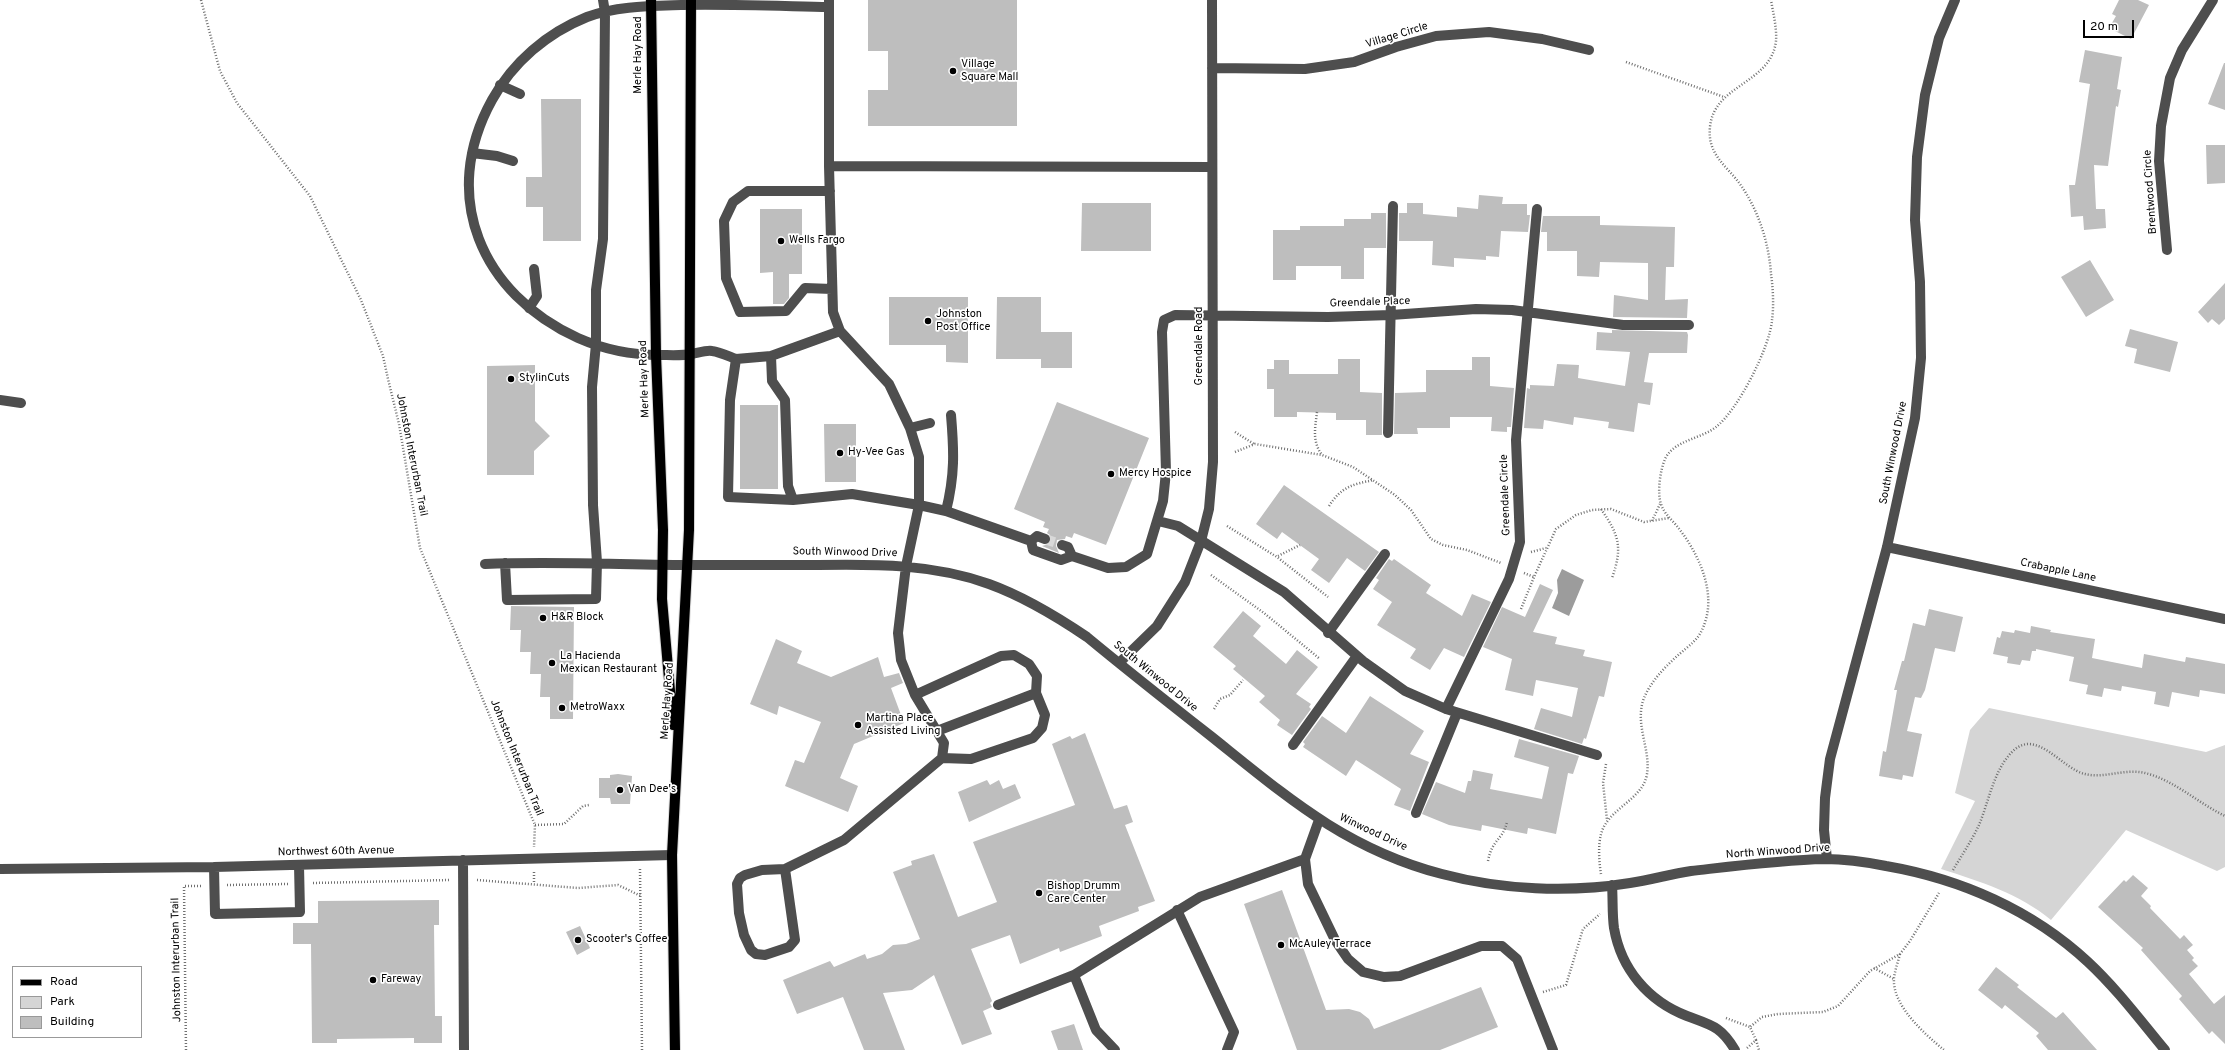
<!DOCTYPE html>
<html>
<head>
<meta charset="utf-8">
<style>
	body { margin:0 }
	#map { position:relative; width:2225px; height:1050px; overflow:hidden; background:#fff; font-family:Overpass,sans-serif }
	canvas { display:block }
	.legend { position:absolute; left:12px; top:966px; width:130px; height:72px; box-sizing:border-box; background:#fff; border:1px solid #999; margin:0; padding:5px 7px; list-style:none; font-size:12px; color:#000 }
	.legend li { display:flex; align-items:center; gap:8px; height:20px }
	.legend b { width:20px; border:1px solid #999 }
	.scale { position:absolute; left:2083px; top:20px; width:51px; height:18px; box-sizing:border-box; border:2px solid #000; border-top:0; padding-left:5px; font-size:12px; line-height:14px; white-space:nowrap; color:#000; -webkit-text-stroke:3px #fff; paint-order:stroke }
</style>
</head>
<body>
<div id="map">
<canvas width="2225" height="1050"></canvas>
<ul class="legend">
<li><b style="height:5px;background:#000"></b>Road</li>
<li><b style="height:11px;background:#d5d5d5"></b>Park</li>
<li><b style="height:11px;background:#bebebe"></b>Building</li>
</ul>
<div class="scale">20 m</div>
</div>
<script>
const ctx = document.querySelector('canvas').getContext('2d');
ctx.lineJoin = 'round';
function fill(path, color) { ctx.fillStyle = color; ctx.fill(path, 'evenodd'); }
function stroke(path, color, width, dash) { ctx.strokeStyle = color; ctx.lineWidth = width; ctx.lineCap = dash ? 'butt' : 'round'; ctx.setLineDash(dash || []); ctx.stroke(path); }
function label(font, color, halo, rows, align = 'center') {
  ctx.font = font + ' Overpass,sans-serif'; ctx.lineWidth = 3.5; ctx.setLineDash([]); ctx.textBaseline = 'middle'; ctx.strokeStyle = halo; ctx.fillStyle = color; for (const [text, x, y, turn = 0] of rows) {
    ctx.save(); ctx.translate(x, y); ctx.rotate((+turn || 0) * Math.PI / 180); ctx.textAlign = isNaN(turn) ? turn : align; if (halo) ctx.strokeText(text, 0, 0); ctx.fillText(text, 0, 0); ctx.restore();
  }
}
const green = new Path2D(`
	M1989 708 2206 752 2225 745V867L2217 871 2126 830 2051 920C2020 894 1979 881 1941 869L1975 801 1955 793 1970 730Z`);
const water = new Path2D(`
	M1562 569 1584 580 1569 616 1552 608 1558 593 1557 580Z`);
const building = new Path2D(`
	M868 0H1017V126H868V90H888V51H868Z
	M2119 0H2138L2149 5 2131 39 2109 28 2116 16 2112 14Z
	M2085 50 2122 57 2117 89 2121 90 2118 107 2116 106 2108 166 2094 165 2096 209H2105L2106 228 2084 230 2083 216 2071 217 2069 185H2075L2090 84 2079 82Z
	M2224 63H2225V110L2208 104Z
	M541 99H581V241H543V207H526V177H542Z
	M2206 145H2225V183L2207 184Z
	M1479 195 1503 197 1502 204H1527V215H1530L1528 232 1501 231 1499 257 1486 256V260L1454 258V267L1432 265 1433 241H1399V213H1407V203H1423V214L1457 217V207L1478 209Z
	M1082 203H1151V251H1081Z
	M760 209H802V274H789V298L784 304H773V272L760 273Z
	M1371 213H1386V248H1364V279H1341V266H1296V280H1273V230H1300V226H1344V219H1371Z
	M1543 216H1600V225L1675 227 1674 267H1666L1665 300 1688 299 1687 318 1613 317 1614 295 1648 300V263L1600 262 1599 277 1577 276V251H1547V232H1541Z
	M2090 260 2114 300 2086 317 2061 277Z
	M2225 283V319L2219 325 2212 319 2208 323 2198 312Z
	M889 297H968V363L946 362V345H889Z
	M997 297H1041V332H1072V368H1041V359H996Z
	M2130 329 2178 342 2170 372 2134 363 2137 349 2125 346Z
	M1612 330 1687 332 1688 335 1687 353H1649L1644 382 1653 383 1650 405 1638 403 1634 432 1608 428 1609 422 1574 417 1573 425 1544 420 1543 429 1524 428 1527 388 1530 389V385L1554 386 1557 364 1579 365 1578 378 1625 386 1630 352 1596 350 1597 332 1612 333Z
	M1472 357H1490V386L1514 388 1511 427H1507V432L1491 431 1492 417H1450V428H1417L1418 434H1394L1395 393 1426 392V370H1472Z
	M1338 359H1360V392L1382 393V435H1366V420H1336V413L1297 412V417H1274V389H1267V369H1274V360H1289V374H1338Z
	M535 365V421L550 436 534 451V475H487V366Z
	M1057 402 1149 438 1106 545 1074 533 1072 538 1066 536 1065 539 1057 540 1056 546 1059 553 1042 546 1049 544 1051 541 1050 535 1047 533 1049 529 1043 527 1045 522 1014 509Z
	M740 405H778V489H740Z
	M824 424H856V482H825Z
	M1284 485 1379 552 1365 571 1347 558 1329 583 1311 570 1319 559 1282 532 1277 539 1256 524Z
	M1389 559 1392 561 1394 559 1431 585 1426 593 1462 616 1472 594 1491 602 1464 657 1444 648 1430 670 1410 658 1416 649 1377 625 1392 602 1373 589 1379 580 1376 578Z
	M1540 584 1553 590 1533 632 1557 637 1555 644 1585 650 1583 656 1612 662 1604 697 1599 696 1586 739 1584 738 1582 744 1534 729 1541 708 1572 717 1578 688 1536 680 1533 696 1505 690 1512 659 1483 647 1502 607 1525 617Z
	M511 606 574 607 573 719H550V697H540L541 674H530L531 652H520L521 630H510Z
	M1929 609 1963 617 1955 652 1935 648 1925 690 1921 698 1915 697 1907 731 1922 734 1913 777 1903 775 1902 780 1879 776 1883 751 1886 752 1897 690H1894L1902 661H1904L1913 623 1925 626Z
	M1243 611 1261 626 1253 636 1286 664 1297 650 1318 667 1296 694 1311 704 1309 707 1311 709 1292 735 1277 725 1280 720 1259 702 1265 696 1233 669 1236 666 1213 647Z
	M2031 626 2051 630 2050 632 2095 639 2092 658 2142 668 2144 654 2185 662 2186 657 2225 664V694L2200 690 2199 697 2172 692 2169 707 2154 704 2156 692 2122 686 2121 691 2104 688 2102 697 2086 694 2088 685 2069 681 2074 657 2036 649V651H2032L2030 661 2022 660 2020 665 2007 663 2008 657 1993 654 1997 637 2000 638 2002 631 2014 633 2015 630 2030 633Z
	M776 639 802 651 797 663 831 677 878 657 884 677 899 673 903 683 891 688 904 723 854 744 840 778 858 786 848 812 785 786 795 760 804 763 821 722 779 706 777 715 750 704Z
	M1370 696 1424 731 1410 754 1429 762 1410 811 1394 805 1401 789 1356 760 1346 776 1303 747 1305 744 1303 742 1322 716 1346 733Z
	M1085 733 1114 809 1127 805 1133 822 1125 825 1155 901 1138 907 1139 911 1099 926 1102 936 1060 952 1059 948 1020 964 1010 935 971 949 992 1001 990 1003 992 1007 983 1011 992 1034 962 1045 934 975 912 990 883 993 905 1050H864L843 997 797 1014 783 980 830 961 834 967 865 954 867 959 882 954 893 945 906 944 920 939 893 872 912 865 911 861 934 854 958 917 997 902 973 842 1075 805 1052 744 1070 736 1072 739Z
	M1519 739 1579 756 1573 774 1568 773 1556 834 1528 828 1527 834 1482 825 1481 831 1449 825 1422 814 1436 782 1465 793 1468 781H1471L1473 770 1493 774 1490 789 1542 799 1549 767 1514 757Z
	M618 774 632 776 630 804H611L610 798H599V778H610V775Z
	M987 780 990 785 999 780 1003 789 1015 784 1021 798 969 822 958 792Z
	M2133 875 2148 888 2141 896 2151 906 2150 908 2180 939 2184 935 2193 945 2187 950 2194 958 2192 960 2198 966 2189 974 2214 1004 2225 995V1044L2212 1031 2209 1034 2179 999 2182 996 2141 950 2143 948 2098 907 2124 880 2126 882Z
	M1282 890 1326 1010 1349 1009 1360 1012 1369 1019 1374 1029 1481 987 1498 1027 1440 1050H1297L1244 904Z
	M439 900V925H434L435 1016H442V1043H414V1038L337 1039V1043H312L311 944H293V923H318V901Z
	M580 926 590 948 577 955 566 932Z
	M1996 967 2019 985 2017 987 2056 1018 2063 1012 2097 1050H2048L2036 1036 2039 1033 2005 1005 2002 1009 1978 990Z
	M1074 1024 1083 1050H1058L1051 1031Z`);
const minorTunnel = new Path2D(`
	M1045 539 1062 545`);
const path = new Path2D(`
	M201 0 220 71 237 103 310 196 361 300 383 356 388 379 399 424 420 548 535 825 534 847
	M1626 62 1724 97
	M1317 412C1315 429 1312 441 1322 455
	M1235 432 1254 444
	M1235 452 1255 444 1322 455 1353 467 1395 495 1411 510 1431 539 1443 545 1467 550 1501 563
	M1329 506C1341 487 1353 484 1374 480
	M1601 509C1619 535 1623 547 1612 578
	M1652 521 1660 504
	M1227 526 1277 557 1328 597
	M1531 552 1546 548
	M1278 556 1300 545
	M1524 573 1534 577 1556 529 1576 515 1592 510 1611 509 1644 522 1669 518
	M1211 575 1264 613 1320 659
	M1521 609 1534 577
	M1214 709 1220 699 1230 695 1243 680
	M1606 764 1603 783 1607 820
	M535 825 564 824 583 806 589 805
	M1488 861C1492 839 1503 840 1507 822
	M640 869 642 1050
	M1953 870C1962 855 1972 840 1979 825 1989 801 1994 769 2013 751 2037 728 2062 769 2085 774 2104 779 2125 768 2145 773 2174 780 2198 803 2225 816
	M534 872V884
	M1601 874C1599 862 1598 845 1601 834 1608 808 1643 800 1647 774 1651 749 1634 724 1644 698 1650 683 1663 669 1675 658 1690 644 1700 641 1706 619 1715 587 1696 549 1676 525 1670 518 1664 513 1661 504 1657 493 1660 471 1665 459 1674 440 1701 439 1716 427 1738 410 1770 347 1772 320 1774 306 1773 288 1771 274 1769 244 1759 212 1742 187 1728 166 1707 156 1710 127 1714 84 1771 84 1776 41 1777 28 1773 12 1771 0
	M477 880 578 888 618 885 641 896
	M313 883 450 880
	M227 885 288 884
	M1900 954C1898 962 1895 970 1894 978 1892 1006 1925 1034 1944 1050
	M1874 968 1894 979
	M1543 992 1566 985 1583 929 1600 914
	M1726 1018 1750 1027
	M1756 1040 1759 1050
	M1747 1048 1756 1040 1750 1027 1762 1017 1778 1014 1823 1012 1838 1006 1870 971 1900 954 1910 941 1939 893
	M186 1050 184 886H202`);
const minor = new Path2D(`
	M1212 68 1305 69 1354 62 1396 47 1436 36 1489 32 1542 39 1589 50
	M500 85 520 94
	M472 153 497 156 513 161
	M829 166 1212 167
	M830 191H748L733 202 724 221 726 278 740 312 786 311 805 288 832 289
	M2167 250 2159 161 2161 126 2170 78 2182 50 2213 0
	M529 308 537 296 534 269
	M840 331 771 356 772 381 785 400 788 486 793 500 852 494 919 505 946 511 1031 541 1033 550 1061 560 1072 556 1108 568 1126 567 1147 554 1163 501 1166 472 1162 332 1164 320 1175 315 1328 317 1391 315 1476 309 1512 310 1623 325H1689
	M736 359 771 356
	M0 400 21 403
	M910 428 930 423
	M1388 433 1393 206
	M793 500 728 497 730 400 736 359C728 356 720 352 712 351 706 350 698 353 692 354 681 356 669 355 659 355 632 355 603 349 578 338 481 294 439 196 492 100 513 62 547 33 587 17 616 6 649 6 681 5 730 4 780 6 829 7
	M946 511C955 475 954 451 951 415
	M1158 521 1178 526 1284 592 1363 661 1405 691 1446 709 1597 755
	M1031 541 1037 536 1045 539
	M1062 545 1068 547 1072 556
	M1887 547 2225 619
	M505 563 507 600 596 599 597 562 593 505 592 387 596 344V290L603 239 605 12 603 0
	M485 564C556 561 626 565 697 565 737 565 777 565 818 565 876 564 934 564 989 584 1025 597 1056 616 1087 637 1128 671 1170 704 1212 737 1287 797 1346 849 1442 874 1502 890 1569 893 1630 883 1651 880 1670 874 1691 871 1735 866 1781 860 1825 859 1845 859 1866 862 1886 866 1961 879 2032 910 2088 962 2117 989 2140 1020 2165 1050
	M1328 633 1385 554
	M1119 663 1157 626 1185 582 1201 541 1209 509 1213 462 1212 0
	M915 695 1001 656 1014 655 1029 664 1037 676 1036 693 937 731
	M1446 709 1509 579 1520 542 1516 440 1537 209
	M1293 745 1357 656
	M942 758 971 759 1033 738 1042 728 1045 715 1036 693
	M1416 813 1457 713
	M1319 820 1305 859 1308 884 1335 940 1348 959 1363 972 1384 977 1400 976 1481 946H1502L1517 959 1553 1050
	M1827 859 1824 830 1825 798 1830 759 1887 547 1915 418 1921 358 1920 282 1915 220 1917 157 1925 95 1939 38 1955 0
	M463 860 464 1050
	M214 867 215 914 300 912 299 865
	M0 869 214 867 672 855
	M785 869 795 940 789 947 765 955 756 954 751 950 744 935 739 913 737 884 740 878 745 875 762 870 785 869 844 840 942 758 944 743 915 695 901 660 898 633 906 566 919 505V457L910 428 889 384 840 331 833 312 829 166V0
	M1612 885C1613 899 1612 914 1614 928 1621 969 1648 1001 1687 1016 1711 1025 1721 1026 1735 1050
	M1177 910 1234 1032 1227 1050
	M998 1005 1074 975
	M1115 1050 1096 1030 1074 975 1200 897 1305 859`);
const major = new Path2D(`
	M651 0 656 355 663 530 662 599 673 725
	M675 1050 672 855 689 530 691 0`);
const markers = [
	[953,71,4,"#000"],
	[781,241,4,"#000"],
	[928,321,4,"#000"],
	[511,379,4,"#000"],
	[840,453,4,"#000"],
	[1111,474,4,"#000"],
	[543,618,4,"#000"],
	[552,663,4,"#000"],
	[562,708,4,"#000"],
	[858,725,4,"#000"],
	[620,790,4,"#000"],
	[1039,893,4,"#000"],
	[578,940,4,"#000"],
	[1281,945,4,"#000"],
	[373,980,4,"#000"]
];
const streetNames = [
	["Village Circle",1397,36,-17],
	["Merle Hay Road",639,55,-90],
	["Brentwood Circle",2151,192,-94],
	["Greendale Place",1370,303,-2],
	["Greendale Road",1200,346,-90],
	["Merle Hay Road",645,379,-92],
	["South Winwood Drive",1894,453,-79],
	["Johnston Interurban Trail",411,455,79],
	["Greendale Circle",1506,495,-92],
	["South Winwood Drive",845,553,1],
	["Crabapple Lane",2058,571,12],
	["South Winwood Drive",1155,677,39],
	["Merle Hay Road",668,701,-86],
	["Johnston Interurban Trail",516,758,68],
	["Winwood Drive",1373,833,25],
	["Northwest 60th Avenue",336,852,-1],
	["North Winwood Drive",1778,852,-4],
	["Johnston Interurban Trail",177,960,-91]
];
const poiNames = [
	["Village",961,65],
	["Square Mall",961,78],
	["Wells Fargo",789,241],
	["Johnston",936,315],
	["Post Office",936,328],
	["StylinCuts",519,379],
	["Hy-Vee Gas",848,453],
	["Mercy Hospice",1119,474],
	["H&R Block",551,618],
	["La Hacienda",560,657],
	["Mexican Restaurant",560,670],
	["MetroWaxx",570,708],
	["Martina Place",866,719],
	["Assisted Living",866,732],
	["Van Dee's",628,790],
	["Bishop Drumm",1047,887],
	["Care Center",1047,900],
	["Scooter's Coffee",586,940],
	["McAuley Terrace",1289,945],
	["Fareway",381,980]
];
fill(green, '#d5d5d5');
fill(water, '#9c9c9c');
fill(building, '#bebebe');
stroke(minorTunnel, '#d9d9d9', 10, [10, 5]);
stroke(major, '#dbdbdb', 12);
stroke(path, '#707070', 2.5, [1, 2]);
stroke(minor, '#4e4e4e', 10);
stroke(major, '#000', 10);
for (const [x, y, r, color] of markers) { const dot = new Path2D(); dot.arc(x, y, r, 0, 2 * Math.PI); ctx.fillStyle = color; ctx.fill(dot); stroke(dot, '#fff', 1.5); }
label('11px', '#000', '#fff', streetNames);
label('11px', '#000', '#fff', poiNames, 'left');
</script>
</body>
</html>
